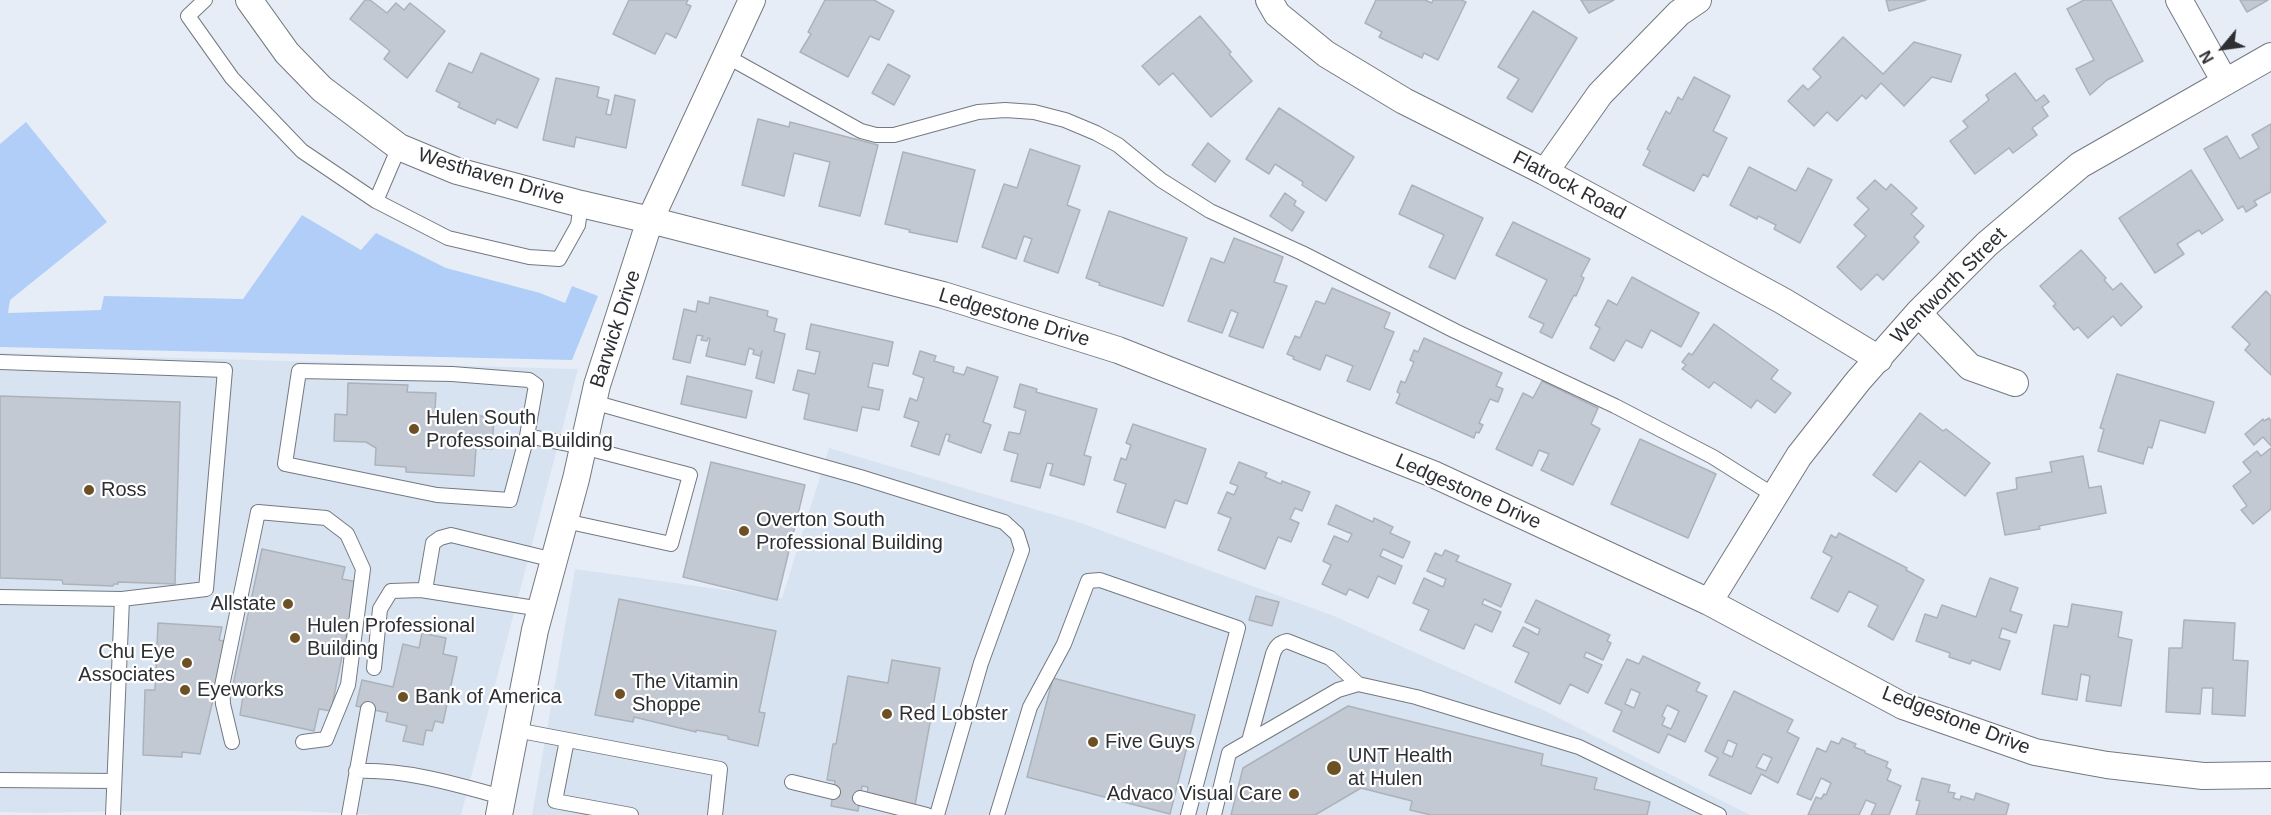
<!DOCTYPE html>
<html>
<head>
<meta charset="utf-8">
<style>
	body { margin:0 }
	#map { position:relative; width:2271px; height:815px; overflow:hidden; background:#e7edf6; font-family:Helvetica,sans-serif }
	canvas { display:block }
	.north { position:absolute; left:2193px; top:18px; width:60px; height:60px; -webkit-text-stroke:4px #fff; paint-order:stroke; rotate:241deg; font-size:16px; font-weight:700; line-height:24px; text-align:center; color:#2d2f33 }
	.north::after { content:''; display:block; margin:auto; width:21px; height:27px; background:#2d2f33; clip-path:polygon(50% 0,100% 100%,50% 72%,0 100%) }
</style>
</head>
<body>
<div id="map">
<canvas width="2271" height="815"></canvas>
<div class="north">N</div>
</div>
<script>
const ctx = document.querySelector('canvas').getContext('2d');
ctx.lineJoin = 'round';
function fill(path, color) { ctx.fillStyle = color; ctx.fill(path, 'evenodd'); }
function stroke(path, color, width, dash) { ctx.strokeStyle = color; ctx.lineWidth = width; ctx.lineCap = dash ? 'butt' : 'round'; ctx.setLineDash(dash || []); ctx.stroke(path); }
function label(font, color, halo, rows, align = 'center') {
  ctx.font = font + ' Helvetica,sans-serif'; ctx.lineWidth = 4.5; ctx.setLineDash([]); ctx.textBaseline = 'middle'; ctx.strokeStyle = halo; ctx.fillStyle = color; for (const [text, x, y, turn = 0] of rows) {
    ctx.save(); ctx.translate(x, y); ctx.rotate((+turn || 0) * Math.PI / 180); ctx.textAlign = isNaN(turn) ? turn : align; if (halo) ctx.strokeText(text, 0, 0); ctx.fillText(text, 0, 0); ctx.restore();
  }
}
const built = new Path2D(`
	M0 353 578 369 461 815H372L299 811H123L39 813 0 812Z
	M829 448 1078 522 1334 616 1541 709 1750 815H532L575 569 782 598Z`);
const green = new Path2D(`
	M26 122 107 222 10 300 8 313 101 310 104 296 243 299 302 215 361 250 376 233 446 268 540 293 565 303 572 286 598 296 572 360 0 347V144Z`);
const building = new Path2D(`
	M365 0H370L387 13 396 3 404 10 410 3 445 31 407 78 384 59 390 51 350 19Z
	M629 0H688L686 4 691 6 676 38 666 33 655 54 613 34Z
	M825 0H874L894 11 879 40 870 36 848 77 800 52 811 34 808 32Z
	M1376 0H1425L1432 3 1433 0H1461L1466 2 1438 60 1424 53 1422 58 1379 37 1382 32 1365 23Z
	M1581 0H1614L1589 13Z
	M1886 0H1926L1889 11Z
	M2084 0H2111L2143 61 2107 80 2090 95 2076 69 2094 60 2067 9Z
	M2240 0H2268L2247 12Z
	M1533 11 1577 38 1532 112 1507 98 1519 79 1498 67Z
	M1200 16 1231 52 1229 54 1252 81 1211 117 1173 73 1159 85 1142 66Z
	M1843 37 1883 74 1914 42 1961 55 1951 82 1932 77 1904 106 1881 83 1866 99 1862 95 1837 121 1827 112 1814 126 1788 101 1803 85 1808 90 1821 77 1813 69Z
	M481 53 539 79 517 128 497 119 495 124 458 107 460 103 436 91 449 63 472 73Z
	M888 64 910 76 894 105 872 93Z
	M2015 73 2036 101 2044 95 2049 102 2042 107 2048 116 2032 128 2037 135 2013 153 2009 148 1975 174 1950 141 1968 127 1963 121 1989 100 1986 95Z
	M1694 77 1730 96 1713 131 1727 138 1708 177 1703 174 1694 191 1643 165 1650 151 1647 149 1666 111 1670 114 1678 97 1682 100Z
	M556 78 599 87 597 97 609 100 606 114 611 115 615 95 635 100 626 148 576 137 574 147 543 140Z
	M1279 108 1354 157 1326 201 1302 185 1303 182 1275 164 1269 174 1246 159Z
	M758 119 789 127 790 122 878 145 860 216 819 206 830 162 794 153 784 196 742 185Z
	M2271 124V192L2254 201 2257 205 2246 212 2243 206 2238 209 2204 149 2227 136 2240 159 2259 148 2252 135Z
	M1208 143 1230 161 1215 182 1192 165Z
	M1030 149 1080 166 1067 205 1080 210 1058 273 1024 261 1032 239 1024 236 1016 259 982 247 1004 184 1017 188Z
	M903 152 975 170 957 242 909 232 910 230 885 224Z
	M1749 167 1796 191 1808 168 1832 180 1800 243 1774 229 1776 225 1758 216 1757 219 1730 205Z
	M2191 170 2223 220 2202 234 2199 230 2177 244 2184 254 2155 273 2119 218Z
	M1875 180 1886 190 1891 184 1917 208 1911 214 1924 226 1914 237 1919 242 1883 280 1877 274 1861 290 1837 267 1866 236 1854 225 1869 209 1857 198Z
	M1412 185 1483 218 1455 279 1429 267 1444 235 1399 214Z
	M1285 193 1296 201 1294 205 1304 212 1292 231 1270 216Z
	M1109 211 1187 238 1163 306 1099 285 1100 283 1086 278Z
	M1513 222 1590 259 1581 276 1584 278 1576 296 1574 295 1552 338 1540 332 1544 324 1529 317 1547 280 1496 255Z
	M1234 238 1283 257 1274 282 1287 286 1263 348 1229 336 1238 313 1231 310 1222 333 1188 321 1211 258 1224 263Z
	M2081 250 2106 278 2104 280 2113 290 2121 283 2142 307 2121 326 2113 316 2088 338 2078 327 2074 330 2053 306 2056 304 2040 286Z
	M1632 277 1699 313 1681 347 1651 330 1642 348 1626 340 1614 361 1590 348 1600 328 1595 325 1608 300 1617 305Z
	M1332 288 1390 313 1384 328 1394 332 1370 390 1347 381 1353 366 1326 355 1320 370 1293 359 1294 357 1287 354 1295 336 1300 338 1316 301 1325 304Z
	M2266 291 2271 296V375L2245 350 2250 344 2232 327Z
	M710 297 768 311 767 316 777 319 774 331 785 334 774 383 756 378 762 351 760 356 753 354 754 350 749 348 745 365 706 356 710 339 708 338 707 341 701 340 703 336 697 335 690 363 673 359 684 309 696 312 698 301 709 304Z
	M811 324 893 342 888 366 873 363 868 387 883 390 879 410 862 407 857 431 804 419 809 394 793 390 798 370 815 374 820 352 806 349Z
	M1714 324 1778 370 1771 379 1791 393 1775 413 1757 400 1751 408 1714 382 1709 388 1682 369 1686 365 1682 362 1689 353 1692 355Z
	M1424 338 1502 373 1496 386 1503 389 1498 402 1490 399 1479 423 1483 425 1479 433 1476 432 1474 438 1396 403 1400 394 1397 392 1401 381 1405 383 1414 362 1410 360 1414 350 1418 352Z
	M920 351 936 356 934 361 954 367 953 372 964 375 967 367 998 377 983 422 991 425 981 453 948 441 950 435 946 434 939 455 911 446 919 422 904 417 910 398 917 401 924 378 913 374Z
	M2117 374 2214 402 2205 433 2160 420 2152 448 2148 447 2143 464 2098 451 2104 429 2100 428Z
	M687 376 752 391 746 418 681 404Z
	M1542 381 1598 408 1591 424 1600 429 1573 485 1541 470 1549 454 1539 450 1532 466 1496 449 1523 393 1533 398Z
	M348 383 408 385 407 392 436 393 435 408 445 413 494 417 492 449 476 448 474 476 406 472V467L375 465 376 448 366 442 334 441 335 414 347 415Z
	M1020 384 1037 389 1036 392 1097 409 1084 455 1091 457 1084 485 1050 475 1053 464 1047 463 1040 488 1011 481 1018 454 1004 450 1009 432 1020 434 1026 411 1014 407Z
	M0 396 180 402 175 584 118 582V584H114L113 586 63 584 62 580 0 578Z
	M1920 413 1943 431 1946 429 1990 463 1965 496 1920 461 1896 492 1873 475Z
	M2269 418 2271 421V446L2263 437 2254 445 2245 434 2263 419 2264 421Z
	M1133 424 1206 449 1187 504 1175 500 1165 528 1117 512 1126 484 1114 480 1121 458 1126 460 1131 445 1126 443Z
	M1640 439 1716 474 1688 538 1611 504Z
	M2271 448V509L2253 524 2241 510 2247 506 2233 486 2251 472 2243 462 2257 451 2261 456Z
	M2083 456 2089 488 2101 486 2106 513 2039 526 2040 529 2005 535 1997 493 2017 489 2016 478 2052 472 2050 462Z
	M711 462 805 485 777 600 683 577Z
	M1239 462 1267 473 1265 477 1281 484 1282 481 1310 492 1302 511 1295 508 1290 519 1299 523 1291 542 1278 537 1265 569 1218 550 1231 518 1218 513 1227 492 1234 495 1238 486 1230 483Z
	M1336 505 1373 522 1374 518 1393 527 1390 533 1410 542 1403 558 1383 549 1380 556 1402 566 1395 584 1378 576 1368 598 1349 589 1346 595 1322 584 1331 565 1323 561 1334 536 1348 542 1352 534 1328 524Z
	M1839 533 1907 568 1906 570 1924 580 1893 640 1868 626 1878 606 1849 591 1838 612 1811 598 1832 557 1823 552 1831 535 1836 538Z
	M262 549 345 567 342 579 357 582 331 711 319 709 314 731 240 715 243 696 231 694Z
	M1445 550 1459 556 1456 561 1511 584 1501 607 1484 599 1482 604 1501 612 1492 632 1475 624 1464 649 1420 630 1429 610 1413 603 1424 578 1443 587 1446 579 1427 571 1435 553 1442 556Z
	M1990 578 2018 588 2010 611 2022 615 2016 633 2002 628 1999 638 2010 641 2000 670 1972 660 1970 664 1949 657 1950 653 1916 641 1925 614 1937 618 1942 605 1976 617Z
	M1256 596 1279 602 1272 626 1249 620Z
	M619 599 776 631 759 712 765 713 758 746 728 739V736L696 730V732L634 717 633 722 595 715Z
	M1536 600 1610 635 1607 641 1611 643 1603 660 1586 652 1584 657 1602 665 1588 693 1570 684 1560 704 1515 682 1529 653 1513 646 1523 627 1538 635 1540 629 1525 622Z
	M2072 604 2122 612 2118 637 2132 640 2121 706 2086 701 2090 676 2081 674 2077 700 2042 694 2054 625 2068 627Z
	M2184 620 2235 623 2233 660 2248 661 2245 716 2212 714 2213 688H2202L2200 714 2166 712 2169 648H2182Z
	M158 623 222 627 219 640 227 642 200 754 182 752V757L143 755 145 690H155Z
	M422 633 446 638 443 654 457 657 443 723 435 721 432 731 426 730 423 745 403 741 407 726 386 721 388 713 356 706 362 680 393 687 403 644 419 648Z
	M1643 656 1700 683 1696 691 1707 696 1685 742 1668 734 1659 753 1613 731 1622 711 1605 703 1627 659 1639 664ZM1631 689 1640 693 1634 708 1625 704ZM1667 705 1679 711 1671 729 1662 725 1665 718 1662 716Z
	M892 660 940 668 915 805 867 796 868 787 862 786 858 811 831 806 835 781 827 780 833 744H836L848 676 888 683Z
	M1053 678 1195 715 1170 814 1027 777Z
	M1734 691 1793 720 1787 732 1799 738 1778 783 1761 774 1751 794 1709 775 1718 758 1705 751ZM1728 740 1737 744 1732 757 1723 753ZM1763 754 1772 758 1766 771 1756 767Z
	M1348 706 1543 754 1541 765 1597 778 1594 789 1650 802 1647 815H1431L1410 810 1412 801 1361 788 1315 815H1231L1243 768Z
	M1842 738 1856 744 1854 747 1865 751V753L1888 762 1886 767 1891 770 1887 780 1901 786 1889 815H1871L1876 804 1866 800 1859 815H1808L1816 797 1821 799 1824 794 1826 795 1831 783 1821 778 1811 800 1797 794 1817 748 1826 752 1831 741 1839 744Z
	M1922 778 1950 785 1948 792 1955 793 1953 798 1960 800 1961 796 1974 800 1976 793 2009 804 2006 815H1916L1920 801 1916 800Z`);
const lane = new Path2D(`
	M205 0 188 16 232 78 302 151 376 201 399 147
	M726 56 861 131 876 135H894L978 112 1005 110 1034 112 1065 120 1096 133 1118 145 1161 180 1210 211 1302 253 1455 331 1615 406 1713 457 1775 496
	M376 201 448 238 529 257 559 259 578 225 581 204
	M0 362 225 370 206 589 122 599
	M593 402 860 477 1004 522 1017 534 1022 550 981 663 937 815
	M527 436 536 385 529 380 452 374 299 371 285 464 437 495 510 500 527 436 583 447 690 475 671 544 565 521
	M425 590 433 543 440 538 451 535 554 560
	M0 597 122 599 113 815
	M374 668 380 609 391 591 421 590 541 609
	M516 730 720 769 715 815
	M567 740 555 801 631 815
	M1249 741 1273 654C1276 646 1279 643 1287 641L1330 658 1358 684
	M232 742 223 704 222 686 258 512 326 518 347 534 363 569 348 685 326 739 303 742
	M356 771C405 769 455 784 502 797
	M0 780 114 781
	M792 782 833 792
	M860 798 927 815
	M349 815 368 709
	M997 815 1030 707 1064 644 1088 581 1100 580 1238 628 1188 815
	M1214 815 1229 753 1338 690 1358 684 1416 697 1579 747 1719 815`);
const street = new Path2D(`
	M249 0 287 53 322 89 399 147 457 171 581 204 650 220 943 295 1118 350 1433 474 1709 602 1903 706 2035 752 2107 765 2203 776 2271 775
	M1269 0 1277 14 1326 54 1404 101 1545 172 1783 301 1879 359
	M2179 0 2225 82
	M1545 172 1600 94 1679 13 1698 0
	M1918 313 1970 367 2015 383
	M1709 602 1799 456 1858 381 1918 313 1987 244 2080 165 2271 56
	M499 815 535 630 576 479 597 385 650 220 752 0`);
const markers = [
	[414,429,6,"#6d5124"],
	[89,490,6,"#6d5124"],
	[744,531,6,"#6d5124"],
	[288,604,6,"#6d5124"],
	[295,638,6,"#6d5124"],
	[187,663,6,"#6d5124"],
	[185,690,6,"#6d5124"],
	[620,694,6,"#6d5124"],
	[403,697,6,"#6d5124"],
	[887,714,6,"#6d5124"],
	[1093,742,6,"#6d5124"],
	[1334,768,8,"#6d5124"],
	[1294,794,6,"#6d5124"]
];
const streetNames = [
	["Westhaven Drive",491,177,17],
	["Flatrock Road",1569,186,28],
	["Wentworth Street",1949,286,-45],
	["Ledgestone Drive",1014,318,17],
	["Barwick Drive",616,329,-72],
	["Ledgestone Drive",1468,492,24],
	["Ledgestone Drive",1956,721,21]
];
const poiNames = [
	["Hulen South",426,418],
	["Professoinal Building",426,441],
	["Ross",101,490],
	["Overton South",756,520],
	["Professional Building",756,543],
	["Allstate",276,604,"right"],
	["Hulen Professional",307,626],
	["Building",307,649],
	["Chu Eye",175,652,"right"],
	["Associates",175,675,"right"],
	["The Vitamin",632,682],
	["Shoppe",632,705],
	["Eyeworks",197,690],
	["Bank of America",415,697],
	["Red Lobster",899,714],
	["Five Guys",1105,742],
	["UNT Health",1348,756],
	["at Hulen",1348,779],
	["Advaco Visual Care",1282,794,"right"]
];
fill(built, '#d8e3f2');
fill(green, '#b1cef8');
fill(building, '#c3c9d2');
stroke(building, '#acb2ba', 1.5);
stroke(lane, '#747981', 16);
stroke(street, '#747981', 28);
stroke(lane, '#fff', 14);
stroke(street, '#fff', 26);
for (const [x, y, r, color] of markers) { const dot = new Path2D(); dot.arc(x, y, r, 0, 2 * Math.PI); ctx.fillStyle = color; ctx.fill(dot); stroke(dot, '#fff', 2); }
label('20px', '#2d2f33', '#fff', streetNames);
label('20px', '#2d2f33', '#fff', poiNames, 'left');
</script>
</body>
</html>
